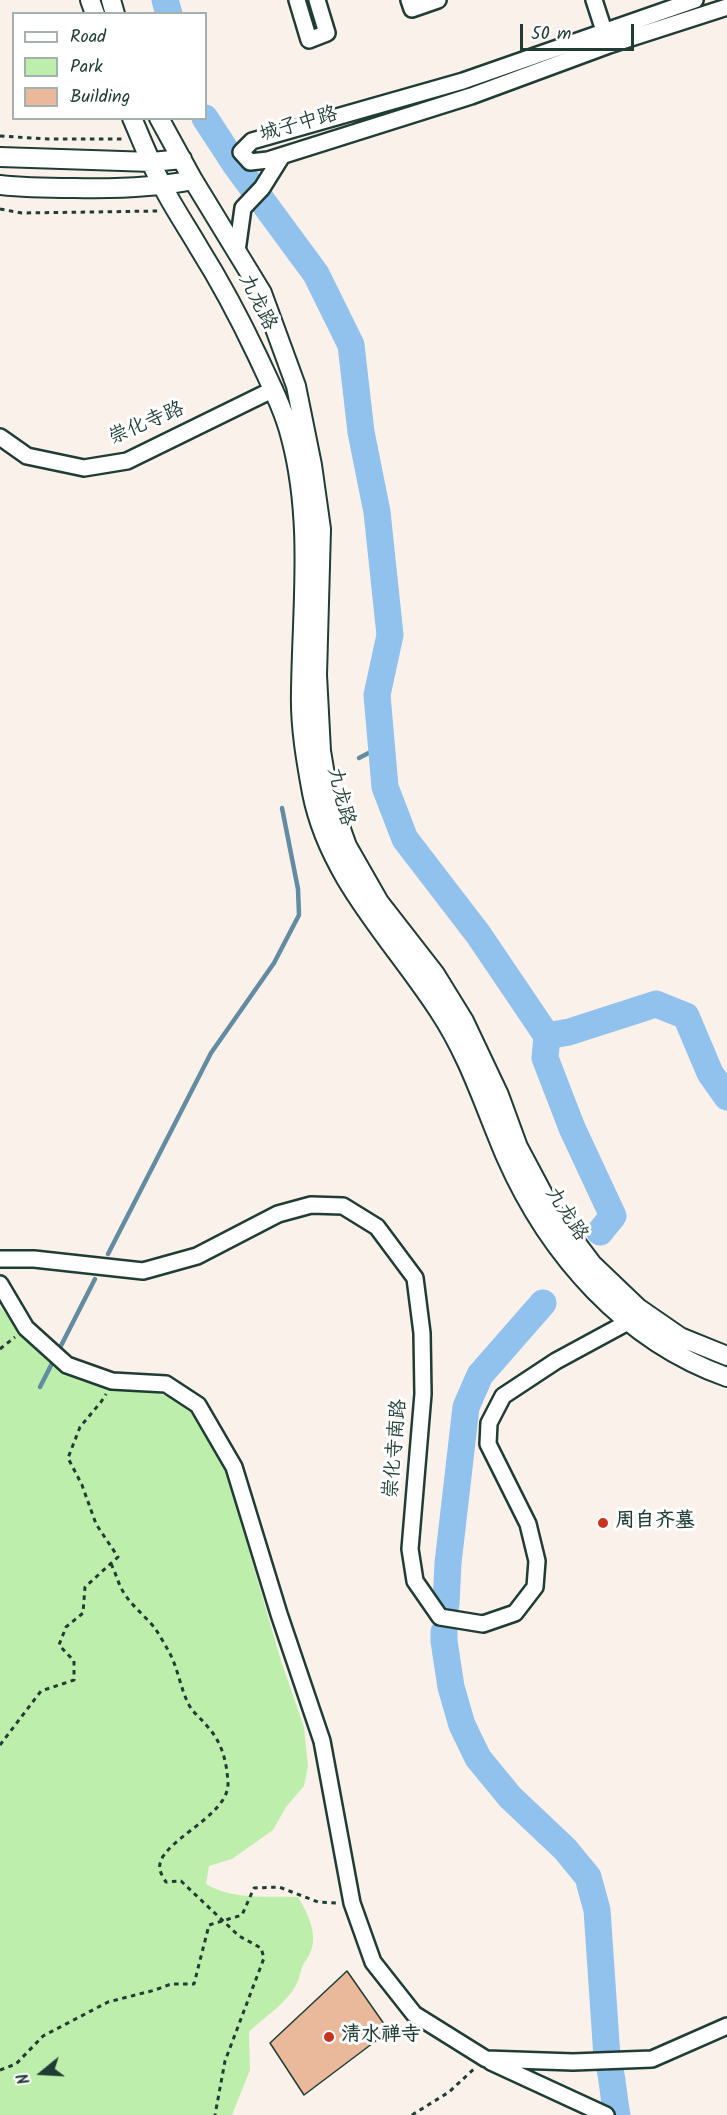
<!DOCTYPE html>
<html>
<head>
<meta charset="utf-8">
<style>
	body { margin:0 }
	#map { position:relative; width:727px; height:2115px; overflow:hidden; background:#fbf1eb; font-family:Kalam,sans-serif }
	canvas { display:block }
	.legend { position:absolute; left:12px; top:12px; width:195px; height:108px; box-sizing:border-box; background:#fff; border:2px solid #a5b1ae; margin:0; padding:8px 10px; list-style:none; font-size:18px; color:#1f3d34 }
	.legend li { display:flex; align-items:center; gap:12px; height:30px }
	.legend b { width:30px; border:2px solid #a5b1ae }
	.north { position:absolute; left:12px; top:2043px; width:60px; height:60px; -webkit-text-stroke:4px #fff; paint-order:stroke; rotate:252deg; font-size:16px; font-weight:700; line-height:24px; text-align:center; color:#1f3d34 }
	.north::after { content:''; display:block; margin:auto; width:21px; height:27px; background:#1f3d34; clip-path:polygon(50% 0,100% 100%,50% 72%,0 100%) }
	.scale { position:absolute; left:520px; top:24px; width:114px; height:27px; box-sizing:border-box; border:3px solid #1f3d34; border-top:0; padding-left:8px; font-size:18px; line-height:21px; white-space:nowrap; color:#1f3d34; -webkit-text-stroke:4px #fff; paint-order:stroke }
</style>
</head>
<body>
<div id="map">
<canvas width="727" height="2115"></canvas>
<ul class="legend">
<li><b style="height:8px;background:#fff"></b>Road</li>
<li><b style="height:16px;background:#beeeac"></b>Park</li>
<li><b style="height:16px;background:#eab89b"></b>Building</li>
</ul>
<div class="north">N</div>
<div class="scale">50 m</div>
</div>
<script>
const ctx = document.querySelector('canvas').getContext('2d');
ctx.lineJoin = 'round';
function fill(path, color) { ctx.fillStyle = color; ctx.fill(path, 'evenodd'); }
function stroke(path, color, width, dash) { ctx.strokeStyle = color; ctx.lineWidth = width; ctx.lineCap = dash ? 'butt' : 'round'; ctx.setLineDash(dash || []); ctx.stroke(path); }
function label(font, color, halo, rows, align = 'center') {
  ctx.font = font + ' Kalam,"LXGW WenKai TC",sans-serif'; ctx.lineWidth = 6; ctx.setLineDash([]); ctx.textBaseline = 'middle'; ctx.strokeStyle = halo; ctx.fillStyle = color; for (const [text, x, y, turn = 0] of rows) {
    ctx.save(); ctx.translate(x, y); ctx.rotate((+turn || 0) * Math.PI / 180); ctx.textAlign = isNaN(turn) ? turn : align; if (halo) ctx.strokeText(text, 0, 0); ctx.fillText(text, 0, 0); ctx.restore();
  }
}
const green = new Path2D(`
	M0 1307 52 1366 84 1382 155 1392 202 1410 216 1437 281 1661 304 1727 308 1766 304 1786 286 1807 273 1830 232 1859 209 1866 206 1884C233 1900 267 1896 298 1897 307 1912 318 1933 311 1951 309 1957 304 1962 302 1967 300 1973 299 1980 296 1985 286 2004 264 2017 249 2032L250 2070 232 2115H0Z`);
const stream = new Path2D(`
	M359 758 382 746
	M108 1254 211 1053 274 963 299 915 298 889 282 808
	M40 1387 95 1279`);
const river = new Path2D(`
	M165 0 169 14
	M205 118 235 164 316 274 351 345 361 432 377 512 390 635 377 695 385 787 405 839 478 934 547 1036 545 1058 572 1128 613 1216 600 1232
	M547 1036 569 1032 656 1004 686 1016 710 1073 727 1097
	M446 1604 448 1563 466 1407 480 1375 543 1303
	M444 1632V1641L451 1687 462 1725 478 1758 510 1797 565 1849 588 1877 597 1910 607 2057C613 2075 613 2096 617 2115`);
const building = new Path2D(`
	M347 1971 389 2031 304 2095 270 2043Z`);
const path = new Path2D(`
	M0 136 48 139H124
	M0 209 22 213 160 211
	M0 1349 15 1337
	M111 1564C116 1573 118 1584 124 1593 132 1606 144 1615 154 1627 159 1634 164 1643 168 1650 178 1667 180 1688 189 1705 194 1714 201 1718 207 1726 222 1742 227 1762 228 1784 228 1818 154 1843 160 1870 161 1874 164 1879 166 1882L181 1881 239 1936 261 1948 264 1958 225 2061 215 2115
	M0 1745 41 1691 74 1680V1661L59 1645 66 1627 83 1613 85 1587 118 1557 96 1524 82 1485 68 1458 80 1427 101 1402 106 1394
	M0 2070 16 2064 43 2036 108 2002 155 1990 171 1984H194L209 1925 242 1915 254 1888 279 1887 318 1902 338 1903
	M412 2115 449 2092 475 2068`);
const minor = new Path2D(`
	M297 0 309 40 327 33 317 0
	M409 0 412 9 438 0
	M594 0 607 40
	M695 0 463 81 252 141 241 152 250 162 268 160 471 96 609 45 727 7
	M237 251 243 208 262 188 282 156
	M0 437 27 456 84 468 127 461 274 389
	M0 1259H34L143 1271 197 1256 278 1214 311 1205 343 1206 377 1227 415 1278 422 1333 423 1394 410 1549 415 1581 440 1617 483 1624 515 1613 535 1587 537 1561 528 1524 488 1444 489 1423 503 1396 556 1361 628 1322
	M0 1284 26 1328 67 1365 112 1381 166 1384 198 1405 234 1467 279 1614 322 1741 352 1903 373 1962 414 2014 486 2059 573 2062 652 2059 727 2026
	M491 2062 606 2115`);
const major = new Path2D(`
	M90 0 95 14
	M111 0 115 14
	M132 118C142 141 151 164 162 185 173 207 187 227 199 248 221 283 240 319 258 357 270 383 284 410 291 438 313 521 302 607 301 692 300 726 306 760 312 793 329 879 393 940 439 1011 469 1056 485 1108 506 1157 549 1255 625 1341 727 1377
	M159 118 193 180 262 293 296 386 312 465 321 529 317 675 321 751 328 793 347 846 379 902 435 974 464 1021 499 1095 518 1147 552 1211 592 1264 638 1308 680 1337 727 1356
	M0 157 152 162 182 159
	M0 185C25 188 49 188 74 188 115 189 153 188 193 180`);
const markers = [
	[603,1523,6,"#c8321e"],
	[329,2037,6,"#c8321e"]
];
const streetNames = [
	["城子中路",299,126,-16],
	["九龙路",256,303,63],
	["崇化寺路",147,425,-23],
	["九龙路",339,797,76],
	["九龙路",565,1215,57],
	["崇化寺南路",397,1449,-85]
];
const poiNames = [
	["周自齐墓",615,1523],
	["清水禅寺",341,2037]
];
fill(green, '#beeeac');
stroke(stream, '#638ca3', 4.5);
stroke(river, '#91c1ed', 27);
fill(building, '#eab89b');
stroke(building, '#1f3d34', 1.5);
stroke(minor, '#1f3d34', 20);
stroke(major, '#1f3d34', 22);
stroke(path, '#1f3d34', 3, [4.5, 4.5]);
stroke(minor, '#fff', 15);
stroke(major, '#fff', 18);
for (const [x, y, r, color] of markers) { const dot = new Path2D(); dot.arc(x, y, r, 0, 2 * Math.PI); ctx.fillStyle = color; ctx.fill(dot); stroke(dot, '#fff', 2); }
label('20px', '#1f3d34', '#fff', streetNames);
label('bold 20px', '#1f3d34', '#fff', poiNames, 'left');
</script>
</body>
</html>
